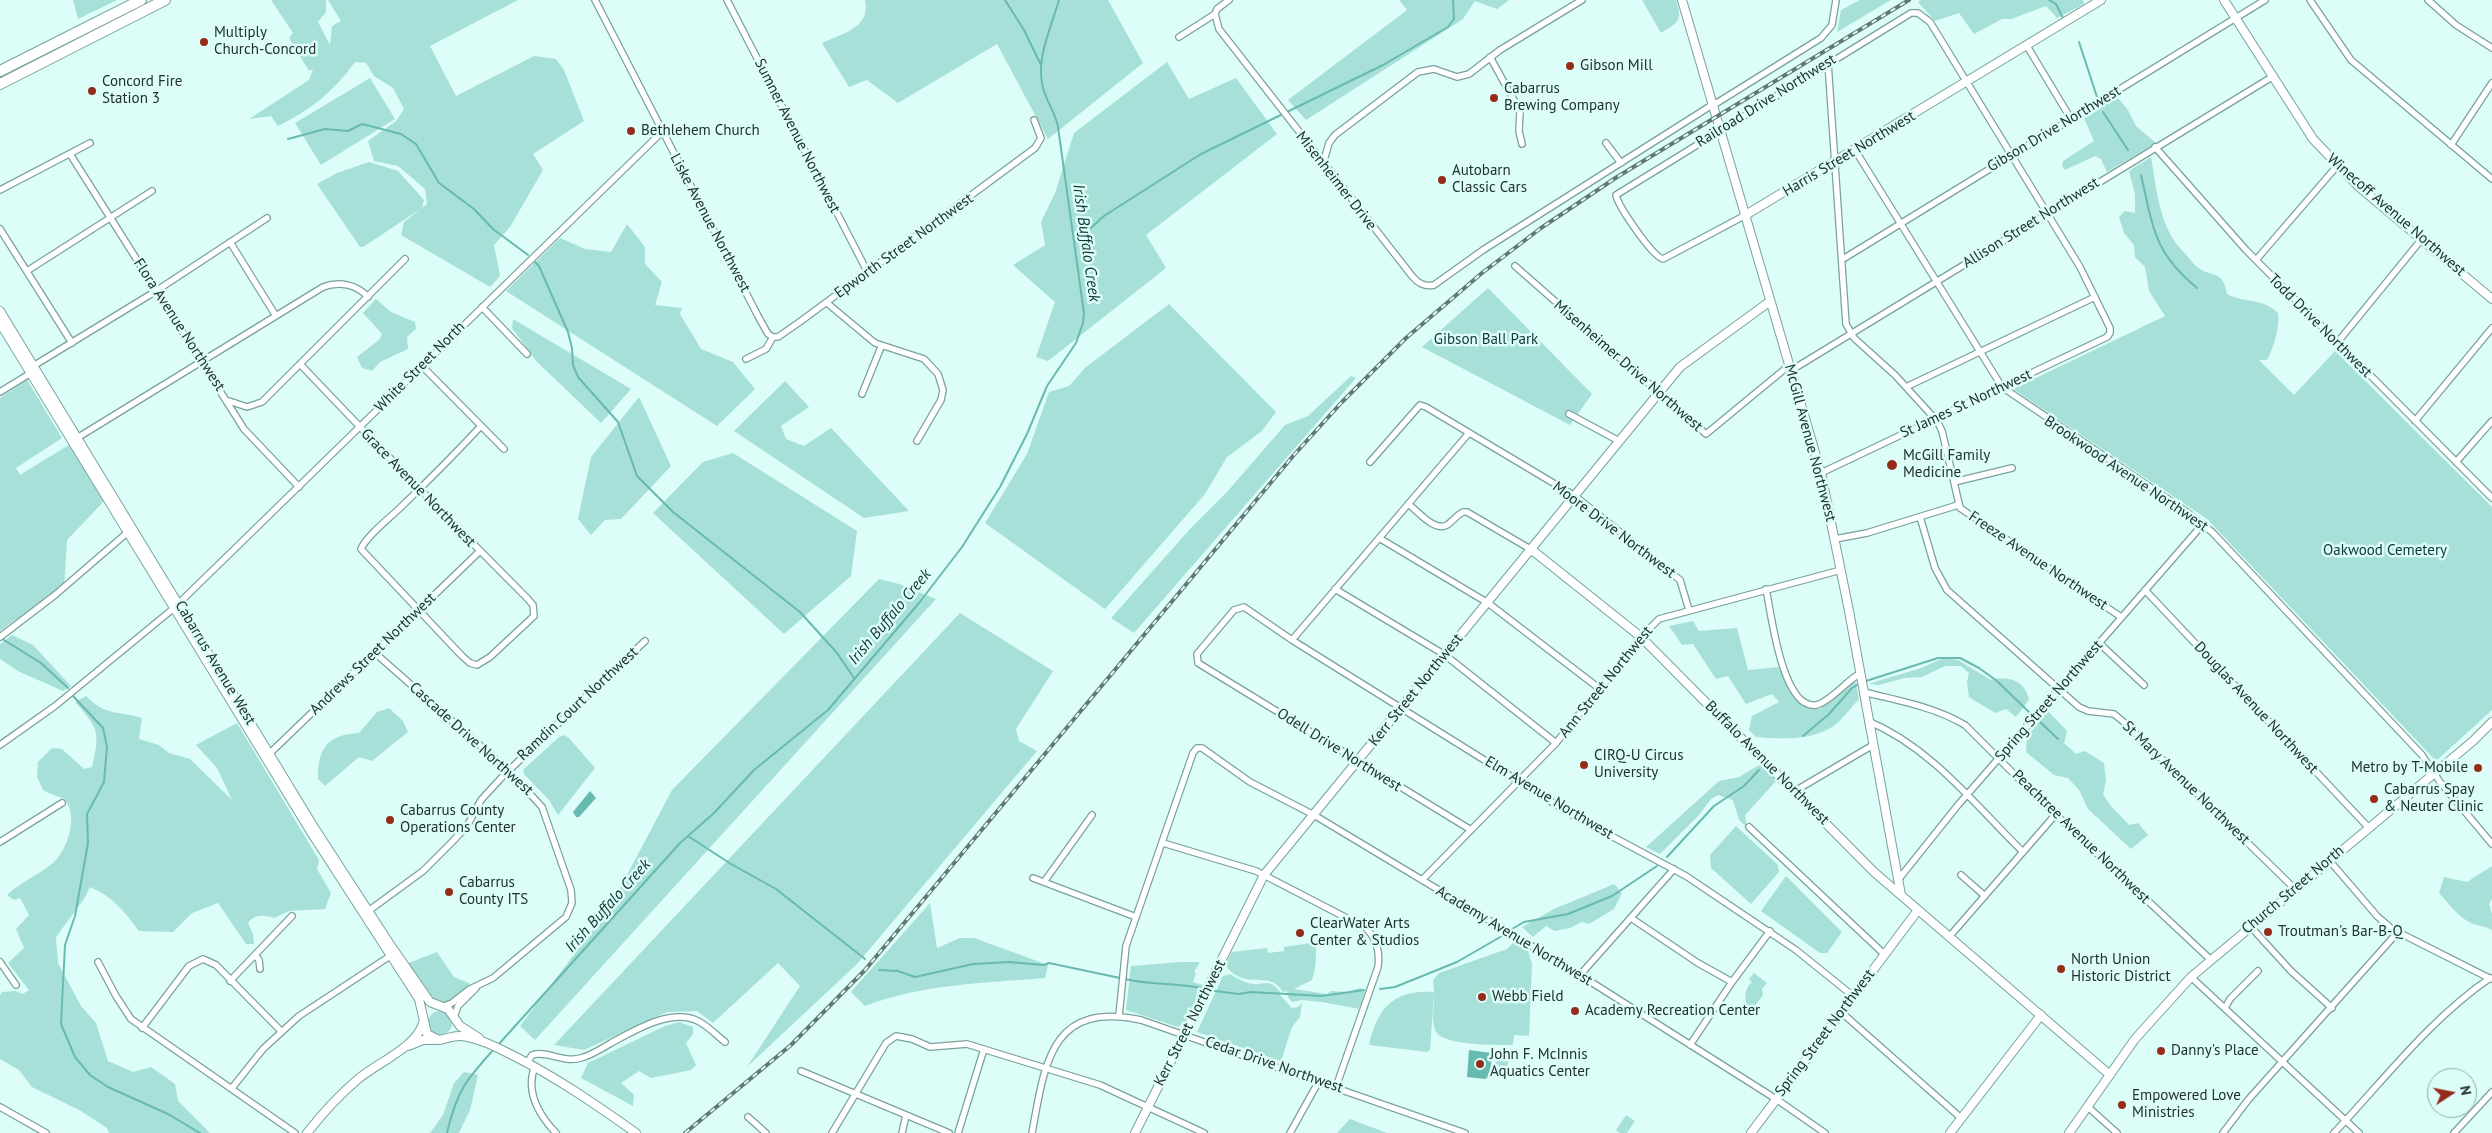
<!DOCTYPE html>
<html>
<head>
<meta charset="utf-8">
<style>
	body { margin:0 }
	#map { position:relative; width:2492px; height:1133px; overflow:hidden; background:#dcfdf8; font-family:"PT Sans",sans-serif }
	canvas { display:block }
	.north { position:absolute; left:2427px; top:1068px; width:50px; height:50px; box-sizing:border-box; background:#dcfdf8; border:1px solid #91aba8; border-radius:50%; rotate:79deg; font-size:14px; font-weight:700; line-height:20px; text-align:center; color:#21312f }
	.north::after { content:''; display:block; margin:auto; width:18px; height:22px; background:#952c1a; clip-path:polygon(50% 0,100% 100%,50% 72%,0 100%) }
</style>
</head>
<body>
<div id="map">
<canvas width="2492" height="1133"></canvas>
<div class="north">N</div>
</div>
<script>
const ctx = document.querySelector('canvas').getContext('2d');
ctx.lineJoin = 'round';
function fill(path, color) { ctx.fillStyle = color; ctx.fill(path, 'evenodd'); }
function stroke(path, color, width, dash) { ctx.strokeStyle = color; ctx.lineWidth = width; ctx.lineCap = dash ? 'butt' : 'round'; ctx.setLineDash(dash || []); ctx.stroke(path); }
function label(font, color, halo, rows, align = 'center') {
  ctx.font = font + ' "PT Sans",sans-serif'; ctx.lineWidth = 5; ctx.setLineDash([]); ctx.textBaseline = 'middle'; ctx.strokeStyle = halo; ctx.fillStyle = color; for (const [text, x, y, turn = 0] of rows) {
    ctx.save(); ctx.translate(x, y); ctx.rotate((+turn || 0) * Math.PI / 180); ctx.textAlign = isNaN(turn) ? turn : align; if (halo) ctx.strokeText(text, 0, 0); ctx.fillText(text, 0, 0); ctx.restore();
  }
}
const green = new Path2D(`
	M73 0H117L78 19Z
	M271 0H326V12L318 22 330 45 332 26 341 21 328 0H518L430 46 456 96 534 56 556 59 564 70 584 121 533 154 543 170 510 227 494 245 500 276 490 287 401 235 404 222 427 204 425 189 398 166 374 161 368 141 396 121 404 109 393 88 374 76 366 63 355 62C335 90 310 111 278 126L271 116 249 119 309 80 313 69 309 71 289 38 293 33Z
	M865 0H1108L1143 63 1048 139 997 44 898 103 867 80 849 87 822 43C843 33 871 28 865 0Z
	M1399 0H1509L1497 9 1475 1 1463 19 1306 120 1288 100 1407 10Z
	M1642 0H1676C1683 21 1678 22 1661 33Z
	M1860 0H1891L1837 32 1841 10Z
	M1921 0H2083L2084 4 2057 18 2046 6 2011 19H2002L1974 34 1959 13 1935 21 1918 2Z
	M1167 62 1189 99 1236 78 1277 134 1146 235 1166 268 1048 361 1036 357 1055 302 1013 265 1045 245 1041 222 1055 193 1074 133Z
	M370 78 395 119 321 165 295 123Z
	M2118 98 2128 110 2136 126 2156 143 2107 172 2101 159 2095 156 2065 170 2062 166 2063 161 2094 141 2084 118 2104 102Z
	M2151 157C2156 185 2158 214 2173 239 2179 248 2187 255 2193 263 2207 280 2223 266 2227 294 2246 304 2261 297 2278 313 2280 326 2274 347 2267 360H2259L2294 395 2335 351 2492 507V710L2436 761 2207 519 2013 389 2165 316 2149 291 2145 267 2135 257 2134 245 2124 233 2119 217 2125 211 2135 213V194L2129 171Z
	M369 162 398 171 424 200 422 208 363 247H360L317 184 337 173Z
	M627 224 645 247V264L662 282 655 305 682 308 680 314 701 349 733 362 755 389 717 426 506 291 560 238 585 249 611 252Z
	M1488 288 1592 394 1570 425 1422 347Z
	M376 299 391 312 415 322 416 329 407 337 408 349 380 362 372 371 362 368 357 357 380 339 382 334 363 313Z
	M1169 304 1276 412 1262 431 1227 457 1205 494 1105 609 985 523 1027 454 1049 392 1069 386 1086 367Z
	M513 319 631 389 601 423 537 362 512 328Z
	M1351 376 1356 378 1134 633 1111 618 1190 529 1227 492 1285 425 1308 416Z
	M27 380 62 438 16 468 20 475 72 443 107 498 67 540 64 588 20 622 15 620 0 631V398Z
	M785 381 809 407 781 426 786 439 804 446 831 428 909 511 864 518 734 431Z
	M639 397 671 466 621 519 605 520 591 535 578 519 591 457Z
	M733 453 857 531 851 576 784 634 653 513 703 462Z
	M879 579 899 584 936 599 535 1040 520 1026 610 907 672 790Z
	M960 613 1053 671 1016 729 1019 741 1037 751 857 964 747 1067 800 986 778 963 713 1023 697 1011 667 1012 584 1050 554 1045Z
	M1693 621 1699 631 1737 628 1748 670 1779 667 1798 702 1820 709 1855 680 1859 699C1851 707 1844 718 1835 725 1812 741 1783 739 1756 737L1749 730 1752 716 1779 702 1772 694 1746 704 1728 676 1716 679 1693 644 1682 645 1669 626Z
	M12 635 33 645 71 686 63 691 20 672 0 659V644Z
	M1944 658 1958 660 1991 680C2009 676 2025 680 2029 700L2016 717 2006 709 1995 713 1969 697 1967 682 1969 673 1961 666H1945L1922 677 1904 678 1879 685 1868 684 1921 668Z
	M86 696C107 717 116 710 142 718L139 739 159 745 169 753 190 759 232 800 217 768 196 745 237 723 319 860 317 869 331 893 325 909 289 911 274 918C264 915 255 914 248 923L253 934 254 944H246L218 903 192 913 173 932 139 931C125 912 112 896 90 887L84 899 56 937 58 963 81 1006 96 1023 108 1061 133 1072 151 1067 175 1084 178 1101 210 1133H109L107 1128 81 1111 32 1087 19 1070 0 1059V995L2 992 15 991 23 994 29 990 8 963 24 948 16 929 29 915 20 898 14 900 7 895C23 880 41 874 54 862 68 849 79 814 64 799 59 796 49 794 43 790L37 777 38 762 52 748 62 749 84 769 92 767C100 732 99 729 75 702Z
	M389 708 403 721 408 732 372 761 359 757 325 786 318 779C318 748 327 735 359 733L377 712Z
	M2048 711 2067 731 2064 743 2076 754 2085 751 2104 763 2106 780 2103 794 2110 805 2129 825 2138 823 2148 835 2131 849 2088 809 2079 790 2068 778 2054 775 2026 752 2027 737Z
	M564 735 569 738 595 768 558 815 549 800 524 774 523 770 559 737Z
	M1761 764 1777 780 1745 815 1747 827 1739 820 1733 800 1718 795 1711 799 1699 815 1660 854 1646 847 1719 781 1739 777Z
	M1736 826 1778 865 1779 872 1751 904 1711 868 1710 855Z
	M2492 866V899L2489 904 2492 914V930C2484 925 2476 926 2469 922 2457 915 2448 903 2439 893L2444 877 2467 882Z
	M1786 876 1842 932 1827 953H1820L1761 911Z
	M1614 884 1622 893 1614 909 1589 924 1582 922 1570 928 1555 931 1546 926 1533 937 1522 927 1554 909Z
	M930 903 937 948 960 938H974L1048 965 1045 978C984 983 923 984 865 1006L851 992Z
	M1317 942C1315 953 1317 968 1312 980L1294 989 1327 994 1331 991 1347 992 1360 988 1365 991 1359 1009 1322 1002 1302 1000 1292 1002 1288 997 1287 991 1283 992C1269 968 1246 993 1225 965L1232 952 1267 948 1268 953 1284 951V947Z
	M1514 942 1528 951 1532 964 1529 1036 1514 1035 1513 1045C1497 1045 1440 1046 1435 1030 1431 1019 1435 1005 1434 995L1430 1050 1427 1052 1369 1045C1377 1008 1394 989 1434 992L1433 980 1439 973 1507 949Z
	M437 952 454 977 469 983 470 987 444 1005 432 1000 406 964Z
	M1182 962H1200L1194 972 1196 973 1193 982 1203 985 1185 1022 1178 1027 1126 1010 1131 966Z
	M1754 973 1767 983 1762 989 1763 995 1755 1006H1747C1744 999 1745 987 1752 982L1749 979Z
	M1230 974C1235 977 1242 981 1248 983 1264 988 1267 975 1281 993L1279 994 1292 1008 1298 1007 1302 1003 1300 1017 1292 1027 1281 1061 1197 1032 1223 976Z
	M428 1023a12 12 0 1 1 24 0a12 12 0 1 1-24 0Z
	M679 1022 693 1027V1034L686 1043 696 1065 691 1070 651 1078 639 1071 621 1083 634 1095 633 1106 581 1078 588 1063 665 1026Z
	M1501 1054 1509 1055 1507 1070 1499 1069V1065H1495L1496 1057H1500Z
	M464 1072 478 1075 470 1110 459 1133H430L443 1115 454 1083Z
	M1626 1115 1635 1121 1627 1133H1620L1616 1130Z
	M1350 1119 1387 1133H1337Z`);
const water = new Path2D(`
	M590 791 596 798 579 817H576L573 812Z
	M1469 1050 1492 1053 1490 1076 1485 1079 1467 1077Z`);
const stream = new Path2D(`
	M1005 0 1024 30 1041 65
	M2049 0 2056 4 2063 18
	M2079 42 2097 97
	M2103 112 2128 150
	M288 139 325 129 348 131 362 124 401 134 416 144 439 183 474 209 493 229 528 255
	M2141 175C2153 226 2153 252 2197 288
	M1075 242 1104 216 1201 154 1383 65 1448 27 1454 19 1453 0
	M535 262 539 266 568 332 572 348 573 365 578 377 618 422 637 476 673 512 800 612 837 653 854 678
	M4 640 41 663 68 688
	M1866 681 1938 658H1960L1979 668 1997 681 2031 714
	M73 696 103 728 107 747 104 782 87 814 88 843 75 916 65 945 61 1024 75 1057 90 1075 108 1087 168 1114 200 1133
	M2038 720 2058 739
	M1803 736 1829 714 1852 688 1857 685
	M688 836 731 864 776 889 865 959
	M1667 857 1714 806 1744 786 1759 770
	M1512 929 1524 922 1568 914 1612 896 1657 866
	M879 970 898 971 915 977 973 964 1009 962 1044 965 1049 963 1120 978
	M1125 979C1150 985 1176 983 1201 988
	M1380 989 1395 987 1457 962 1502 936
	M1215 991 1239 994 1251 992 1322 996 1364 990
	M498 1045 680 843 714 813 754 770 828 710 919 603 962 547 1000 487 1027 434 1047 386 1076 343 1083 323 1084 313 1058 127C1056 114 1048 104 1044 91 1034 62 1051 28 1059 0
	M447 1133C457 1090 466 1080 495 1048`);
const street = new Path2D(`
	M595 0 758 316 768 334 773 337
	M727 0 868 273
	M2310 0 2351 60 2492 179
	M2428 0 2456 25 2492 48
	M1215 14 1219 29 1412 276C1418 283 1424 287 1434 285L1483 250 1712 105
	M1179 37 1215 14 1217 9 1229 0
	M2027 46 2071 119
	M1490 57 1520 111 1519 131 1522 144
	M1828 63 1846 324 1854 338 1895 375 1937 421 1942 431 1960 508 2121 617
	M1712 106 1821 38 1832 25 1836 0
	M1606 143 1621 163
	M2451 145 2492 83
	M2155 147 2246 250 2492 498
	M1855 150 2002 387 2184 510 2212 532 2422 755 2440 782 2492 844
	M70 154 244 429 299 487
	M1323 164 1329 143 1335 135 1418 72 1434 69 1457 77 1469 74 1500 50 1582 0
	M0 190 90 143
	M1744 216 1663 259C1652 256 1618 206 1616 195L1911 13H1918L1930 22 2080 267 2110 328V333L2107 337 1821 473
	M0 229 72 343
	M230 242 276 316
	M1843 259 2265 0
	M2256 260 2337 166
	M1515 266 1706 434 1786 368H1795L2272 77
	M27 271 152 191
	M827 303 875 343 924 359 938 374 943 390 941 400 917 441
	M482 307 527 354
	M773 337H778L801 321 1035 148 1041 138 1034 120
	M2337 343 2421 240
	M746 359 766 349 773 337
	M300 364C375 443 450 521 527 598L533 605 534 616 490 657 477 665 470 663 462 656 361 549C366 536 391 517 401 507 429 480 455 454 481 426
	M422 366 504 449
	M30 368 156 291 267 218
	M1906 387 2095 297
	M0 392 31 373
	M862 394 881 347
	M229 401 247 407 262 402 405 259
	M1569 414 1619 441
	M2415 421 2492 328
	M77 438 323 287C339 281 356 284 368 297
	M1370 462 1420 405 1426 407 1575 496 1680 580 1689 610
	M2456 462 2492 421
	M1954 482 2012 468
	M1408 504C1418 511 1434 532 1447 525 1453 521 1457 515 1463 512H1467L1532 550
	M1920 517 1935 568 1947 590 2079 707 2088 711 2114 714 2126 724 2295 889
	M1379 538 1488 603 1600 689
	M1835 539 1867 533 1958 505
	M1335 589 1445 655 1556 743
	M1766 589C1771 612 1782 710 1816 705 1828 703 1847 681 1859 674
	M2145 590 2368 827
	M0 637 55 595 128 532
	M1292 640 1469 433
	M2099 643 2144 685
	M375 653 508 770 542 807 571 890 572 903 566 917 493 978 470 989 452 1003 442 1007
	M1863 692C1897 700 1935 707 1965 725L2039 799 2211 960
	M1868 721C1932 748 1975 805 2023 852
	M0 745 55 706 174 608 663 131
	M267 756 480 551
	M1795 791 1873 745
	M1749 827 1884 954
	M1471 830 1198 663 1197 654 1234 610 1244 607 1292 640 1574 816 1686 876 1796 950 1853 996
	M0 842 62 803
	M1163 843 1256 871 1366 928C1377 939 1380 952 1378 967L1336 1087
	M2329 860 2377 916 2392 929 2491 979
	M1961 875 1985 896
	M1033 878 1136 917
	M1422 880 1556 743 1641 637 1659 619 1841 570
	M1898 880 1958 805 2203 524
	M1044 882 1092 815
	M367 912 423 871 453 841 467 826 481 800 503 776 645 641
	M1631 918 1698 963 1732 982
	M2250 926 2291 971 2332 1008
	M1949 937 2056 814
	M255 955 259 960 260 969
	M0 962 16 985
	M98 962 116 996 131 1019 295 1133
	M1580 975 1674 869
	M2191 977 2359 1133
	M230 981 292 916
	M2225 1008 2230 999 2258 971
	M1841 1012 1961 1118
	M1119 1016 1126 946 1193 753 1197 748H1202L1250 782 1314 815 1580 975 1776 1099 1825 1133
	M454 1017 458 1006 476 988
	M142 1028 189 966 203 959 216 965 281 1031
	M1690 1045 1732 982 1770 931
	M527 1063 532 1055C546 1050 563 1063 581 1058 592 1055 601 1049 611 1043 635 1030 671 1008 698 1021 708 1026 716 1035 725 1042
	M535 1066C525 1091 539 1115 556 1133
	M801 1071 949 1133
	M232 1088 263 1049 299 1016 390 956
	M0 1107 46 1133
	M2088 1107 2117 1133
	M748 1117 766 1133
	M832 1133 886 1043 896 1036 912 1039 930 1047 967 1044 1100 1085 1204 1133
	M902 1133 906 1115
	M958 1133 984 1049
	M1032 1133C1045 1062 1051 1001 1141 1020L1465 1133
	M1290 1133 1319 1081
	M2223 1133 2248 1100 2397 933
	M2334 1133C2384 1080 2430 1019 2490 978
	M2454 1133 2492 1092`);
const secondary = new Path2D(`
	M1682 0 1821 473 1849 611 1901 895
	M2224 0 2313 139 2358 186 2492 299
	M1744 216 2101 0
	M0 311 315 829 389 943 430 1002 448 1009 460 1026 479 1038
	M0 323 311 832 419 999 427 1034 439 1040C447 1039 453 1035 461 1036 479 1038 496 1047 512 1055 556 1077 595 1104 636 1133
	M1532 550 1641 637 1874 872 2110 1075
	M408 1046 423 1040H435
	M307 1133C322 1114 338 1096 357 1080 375 1064 417 1047 423 1023
	M1135 1133 1264 875 1680 367 1769 302
	M1751 1133 1918 910
	M1950 1133 2041 1015
	M2069 1133 2135 1039 2191 977 2473 741 2492 722`);
const highway = new Path2D(`
	M0 71 141 0
	M0 84 165 0`);
const rail = new Path2D(`
	M685 1133 791 1045 865 970 1293 456 1342 402 1406 338 1482 273 1541 228 1617 177 1909 0`);
const markers = [
	[204,42,5,"#952c1a"],
	[1570,66,5,"#952c1a"],
	[92,91,5,"#952c1a"],
	[1494,98,5,"#952c1a"],
	[631,131,5,"#952c1a"],
	[1442,180,5,"#952c1a"],
	[1892,465,6,"#952c1a"],
	[1584,765,5,"#952c1a"],
	[2478,768,5,"#952c1a"],
	[2374,799,5,"#952c1a"],
	[390,820,5,"#952c1a"],
	[449,892,5,"#952c1a"],
	[2268,932,5,"#952c1a"],
	[1300,933,5,"#952c1a"],
	[2061,969,5,"#952c1a"],
	[1482,997,5,"#952c1a"],
	[1575,1011,5,"#952c1a"],
	[2161,1051,5,"#952c1a"],
	[1480,1064,5,"#952c1a"],
	[2122,1105,5,"#952c1a"]
];
const poiNames = [
	["Multiply",214,33],
	["Church-Concord",214,50],
	["Gibson Mill",1580,66],
	["Concord Fire",102,82],
	["Station 3",102,99],
	["Cabarrus",1504,89],
	["Brewing Company",1504,106],
	["Bethlehem Church",641,131],
	["Autobarn",1452,171],
	["Classic Cars",1452,188],
	["McGill Family",1903,456],
	["Medicine",1903,473],
	["CIRQ-U Circus",1594,756],
	["University",1594,773],
	["Metro by T-Mobile",2468,768,"right"],
	["Cabarrus Spay",2384,790],
	["& Neuter Clinic",2384,807],
	["Cabarrus County",400,811],
	["Operations Center",400,828],
	["Cabarrus",459,883],
	["County ITS",459,900],
	["ClearWater Arts",1310,924],
	["Center & Studios",1310,941],
	["Troutman's Bar-B-Q",2278,932],
	["North Union",2071,960],
	["Historic District",2071,977],
	["Webb Field",1492,997],
	["Academy Recreation Center",1585,1011],
	["Danny's Place",2171,1051],
	["John F. McInnis",1490,1055],
	["Aquatics Center",1490,1072],
	["Empowered Love",2132,1096],
	["Ministries",2132,1113]
];
const streetNames = [
	["Railroad Drive Northwest",1766,101,-32],
	["Gibson Drive Northwest",2054,129,-31],
	["Sumner Avenue Northwest",797,136,63],
	["Harris Street Northwest",1849,154,-31],
	["Misenheimer Drive",1336,181,52],
	["Winecoff Avenue Northwest",2396,215,41],
	["Liske Avenue Northwest",710,223,62],
	["Allison Street Northwest",2031,223,-32],
	["Epworth Street Northwest",904,246,-36],
	["Flora Avenue Northwest",179,325,57],
	["Todd Drive Northwest",2320,326,45],
	["Misenheimer Drive Northwest",1628,366,41],
	["White Street North",420,367,-45],
	["St James St Northwest",1966,404,-25],
	["McGill Avenue Northwest",1810,443,75],
	["Brookwood Avenue Northwest",2126,474,34],
	["Grace Avenue Northwest",418,488,46],
	["Moore Drive Northwest",1614,530,37],
	["Freeze Avenue Northwest",2038,561,34],
	["Andrews Street Northwest",373,654,-44],
	["Cabarrus Avenue West",215,663,59],
	["Ann Street Northwest",1606,682,-51],
	["Kerr Street Northwest",1416,690,-51],
	["Spring Street Northwest",2049,701,-49],
	["Ramdin Court Northwest",578,704,-43],
	["Douglas Avenue Northwest",2256,708,47],
	["Cascade Drive Northwest",471,739,42],
	["Odell Drive Northwest",1339,750,32],
	["Buffalo Avenue Northwest",1767,763,45],
	["St Mary Avenue Northwest",2186,783,44],
	["Elm Avenue Northwest",1549,798,31],
	["Peachtree Avenue Northwest",2081,837,44],
	["Church Street North",2293,890,-40],
	["Academy Avenue Northwest",1514,936,31],
	["Kerr Street Northwest",1190,1023,-63],
	["Spring Street Northwest",1825,1033,-53],
	["Cedar Drive Northwest",1274,1065,19]
];
const parkNames = [
	["Gibson Ball Park",1486,340],
	["Oakwood Cemetery",2385,551]
];
const waterNames = [
	["Irish Buffalo Creek",1086,243,82],
	["Irish Buffalo Creek",890,617,-50],
	["Irish Buffalo Creek",608,906,-48]
];
fill(green, '#a7e0d9');
fill(water, '#68bab0');
stroke(stream, '#68bab0', 2);
stroke(street, '#7aa19c', 8);
stroke(secondary, '#7aa19c', 10);
stroke(highway, '#7aa19c', 12);
stroke(street, '#fff', 5.5);
stroke(secondary, '#fff', 8);
stroke(highway, '#fff', 10);
stroke(rail, '#627875', 4);
stroke(rail, '#dcfdf8', 2, [5.5]);
for (const [x, y, r, color] of markers) { const dot = new Path2D(); dot.arc(x, y, r, 0, 2 * Math.PI); ctx.fillStyle = color; ctx.fill(dot); stroke(dot, '#dcfdf8', 2); }
label('15px', '#21312f', '#dcfdf8', poiNames, 'left');
label('15px', '#21312f', '#dcfdf8', streetNames);
label('15px', '#0e3632', '#dcfdf8', parkNames);
label('italic 16px', '#0d3531', '#dcfdf8', waterNames);
</script>
</body>
</html>
